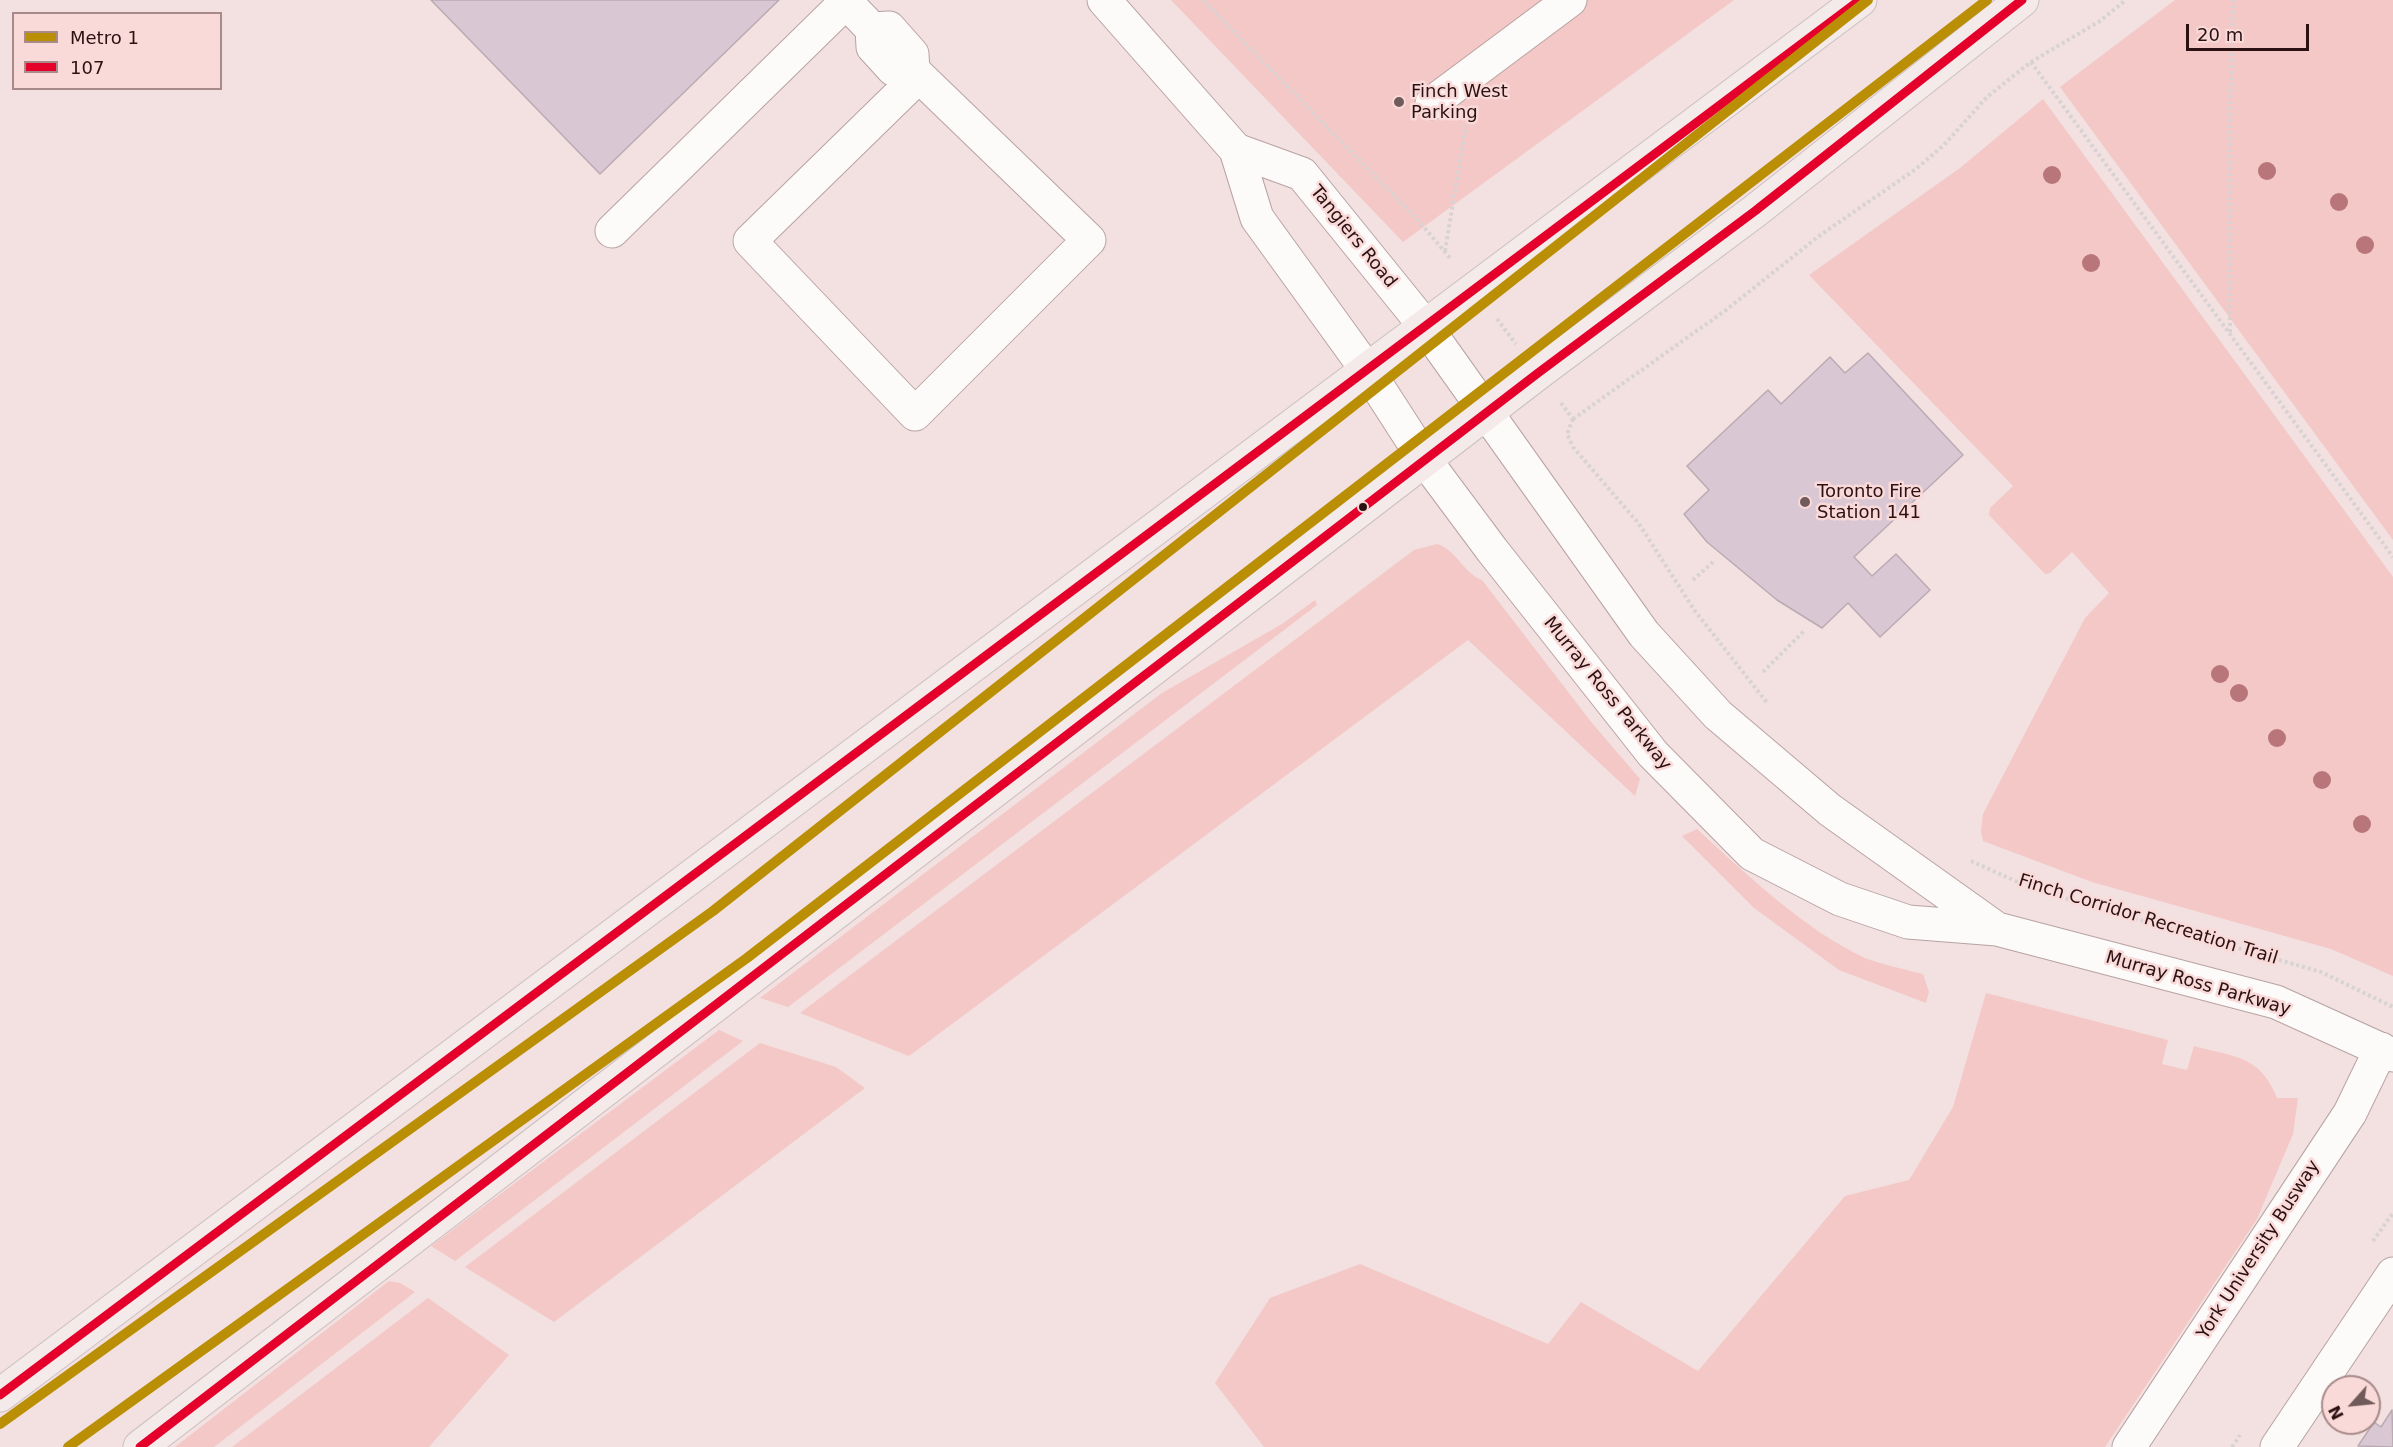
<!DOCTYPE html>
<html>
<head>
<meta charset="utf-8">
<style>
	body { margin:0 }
	#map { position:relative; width:2393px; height:1447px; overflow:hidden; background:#f2e1e0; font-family:"DejaVu Sans",sans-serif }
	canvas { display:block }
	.legend { position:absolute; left:12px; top:12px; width:210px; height:78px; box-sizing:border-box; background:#f9dad9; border:2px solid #a78a89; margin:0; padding:8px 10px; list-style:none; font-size:18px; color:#2b1112 }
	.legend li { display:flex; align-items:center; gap:12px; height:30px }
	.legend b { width:30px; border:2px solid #a78a89 }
	.north { position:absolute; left:2321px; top:1375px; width:60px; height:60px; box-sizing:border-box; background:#f9dad9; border:2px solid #a78a89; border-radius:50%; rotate:243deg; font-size:16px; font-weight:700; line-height:24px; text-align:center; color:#2b1112 }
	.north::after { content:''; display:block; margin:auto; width:21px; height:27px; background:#715a5a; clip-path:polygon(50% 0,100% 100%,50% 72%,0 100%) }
	.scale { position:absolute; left:2186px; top:24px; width:123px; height:27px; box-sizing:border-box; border:3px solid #2b1112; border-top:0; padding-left:8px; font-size:18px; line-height:21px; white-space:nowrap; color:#2b1112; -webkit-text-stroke:4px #f9dad9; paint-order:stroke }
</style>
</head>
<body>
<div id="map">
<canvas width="2393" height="1447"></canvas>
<ul class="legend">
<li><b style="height:8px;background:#ba8e05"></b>Metro 1</li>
<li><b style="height:8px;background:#e4002b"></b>107</li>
</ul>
<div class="north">N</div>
<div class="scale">20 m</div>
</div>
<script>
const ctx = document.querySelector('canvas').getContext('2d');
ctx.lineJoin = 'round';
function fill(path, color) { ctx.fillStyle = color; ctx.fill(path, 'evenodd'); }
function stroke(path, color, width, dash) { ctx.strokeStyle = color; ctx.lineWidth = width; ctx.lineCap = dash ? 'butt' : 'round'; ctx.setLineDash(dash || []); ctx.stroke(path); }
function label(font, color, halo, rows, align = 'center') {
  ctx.font = font + ' "DejaVu Sans",sans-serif'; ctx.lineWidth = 5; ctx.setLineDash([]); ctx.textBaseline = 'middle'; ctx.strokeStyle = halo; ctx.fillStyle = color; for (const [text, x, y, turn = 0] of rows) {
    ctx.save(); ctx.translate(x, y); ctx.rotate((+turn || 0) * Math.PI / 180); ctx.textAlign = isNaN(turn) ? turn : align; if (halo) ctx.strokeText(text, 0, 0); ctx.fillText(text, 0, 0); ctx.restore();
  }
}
const green = new Path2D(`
	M1171 0H1734L1403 242Z
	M2175 0H2393V540L2060 87Z
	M2043 99 2393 577V976L2331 949 2092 882 1983 841 1981 831 1983 814 2085 618 2109 593 2072 552 2050 573 2045 574 1989 515 1990 508 2013 486 1809 275 1960 168Z
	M1437 544C1457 550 1463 573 1482 580L1592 723 1640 779 1635 796 1468 640 909 1056 800 1013 1414 550Z
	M1315 600 1317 605 788 1007 760 998 1162 693 1282 624Z
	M1697 829C1745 873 1806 931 1865 958 1883 965 1904 969 1923 974L1929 992 1926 1003 1839 970 1754 908 1682 836Z
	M1986 993 2168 1040 2162 1064 2187 1070 2194 1046C2234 1057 2260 1055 2277 1098H2298L2293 1134 2257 1219 2105 1447H1264L1215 1383 1270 1298 1360 1264 1548 1344 1581 1302 1698 1371 1845 1196 1909 1180 1953 1107Z
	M719 1030 743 1041 455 1261 431 1246Z
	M760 1043 836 1067 865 1088 554 1322 465 1267Z
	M389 1281 400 1283 415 1292 214 1447H175Z
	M428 1298 509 1355 429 1447H232Z`);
const building = new Path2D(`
	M431 0H779L600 174Z
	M1868 353 1963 455 1854 557 1872 576 1896 554 1930 590 1880 637 1848 603 1822 628 1777 600 1707 542 1684 514 1709 490 1687 466 1768 390 1781 404 1830 357 1845 373Z
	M2392 1410 2393 1447 2358 1446 2374 1422 2381 1427Z`);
const path = new Path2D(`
	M1203 0 1416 218 1451 259
	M2031 62 2393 557
	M1445 251 1466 125
	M1497 319 1516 344
	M2230 332V107L2233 0
	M1561 403 1573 419
	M1573 419 1567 434 1573 447 1639 524 1695 611 1768 704
	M1573 419 1726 310 1819 236 1916 169 1944 145 1987 97 2031 62 2100 21 2126 0
	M1693 580 1714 561
	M1763 672 1805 630
	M1971 861 2033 889 2321 972 2393 1007
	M2373 1241 2393 1213
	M2232 1447 2240 1435`);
const minor = new Path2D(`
	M1104 0 1236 150 1257 218 1367 370 1425 460 1492 550 1653 754 1752 854 1840 899 1908 922 1997 929 2276 1002 2393 1055
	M846 2 872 29 873 47 893 69 913 71 912 54 889 28 872 29
	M913 71 919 76 1089 240 915 414 750 241 919 76
	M1432 103 1570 0
	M1236 150 1302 174 1425 326 1644 634 1718 715 1830 810 1997 929
	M612 231 848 0
	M2129 1447 2350 1113 2381 1049
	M2277 1447 2393 1274`);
const major = new Path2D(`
	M0 1395 1860 0
	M140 1447 1538 373 1755 211 2022 0`);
const bus1 = new Path2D(`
	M0 1395 1860 0
	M140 1447 1538 373 1755 211 2022 0`);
const metro1 = new Path2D(`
	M0 1424 713 911 1868 0
	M68 1447 747 958 1987 0`);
const trees = [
	[2267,171],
	[2052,175],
	[2339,202],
	[2365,245],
	[2091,263],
	[2220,674],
	[2239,693],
	[2277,738],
	[2322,780],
	[2362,824]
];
const markers = [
	[1399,102,6,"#715a5a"],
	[1805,502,6,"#715a5a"],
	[1363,507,5,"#2b1112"]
];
const poiNames = [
	["Finch West",1411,92],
	["Parking",1411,113],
	["Toronto Fire",1817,492],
	["Station 141",1817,513]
];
const streetNames = [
	["Tangiers Road",1353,237,51],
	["Murray Ross Parkway",1607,694,51],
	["Finch Corridor Recreation Trail",2148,920,17],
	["Murray Ross Parkway",2198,984,16],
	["York University Busway",2259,1250,-57]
];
fill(green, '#f3c8c6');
fill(building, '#d9c7d3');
stroke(building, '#baabb3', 1.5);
stroke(minor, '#b8a3a2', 35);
stroke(major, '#ccc0c0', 35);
stroke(path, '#d8d2d2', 4, [3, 3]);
stroke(minor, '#fdfafa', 33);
stroke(major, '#f4eaea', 33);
stroke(bus1, '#e4002b', 9);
stroke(metro1, '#ba8e05', 10);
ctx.fillStyle = '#b8767b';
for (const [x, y] of trees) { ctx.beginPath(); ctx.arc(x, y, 9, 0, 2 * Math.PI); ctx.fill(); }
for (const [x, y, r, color] of markers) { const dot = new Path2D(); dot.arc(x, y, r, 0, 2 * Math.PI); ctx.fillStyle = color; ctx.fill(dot); stroke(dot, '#f9dad9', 2); }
label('18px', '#2b1112', '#f9dad9', poiNames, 'left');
label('18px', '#2b1112', '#f9dad9', streetNames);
</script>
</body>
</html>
